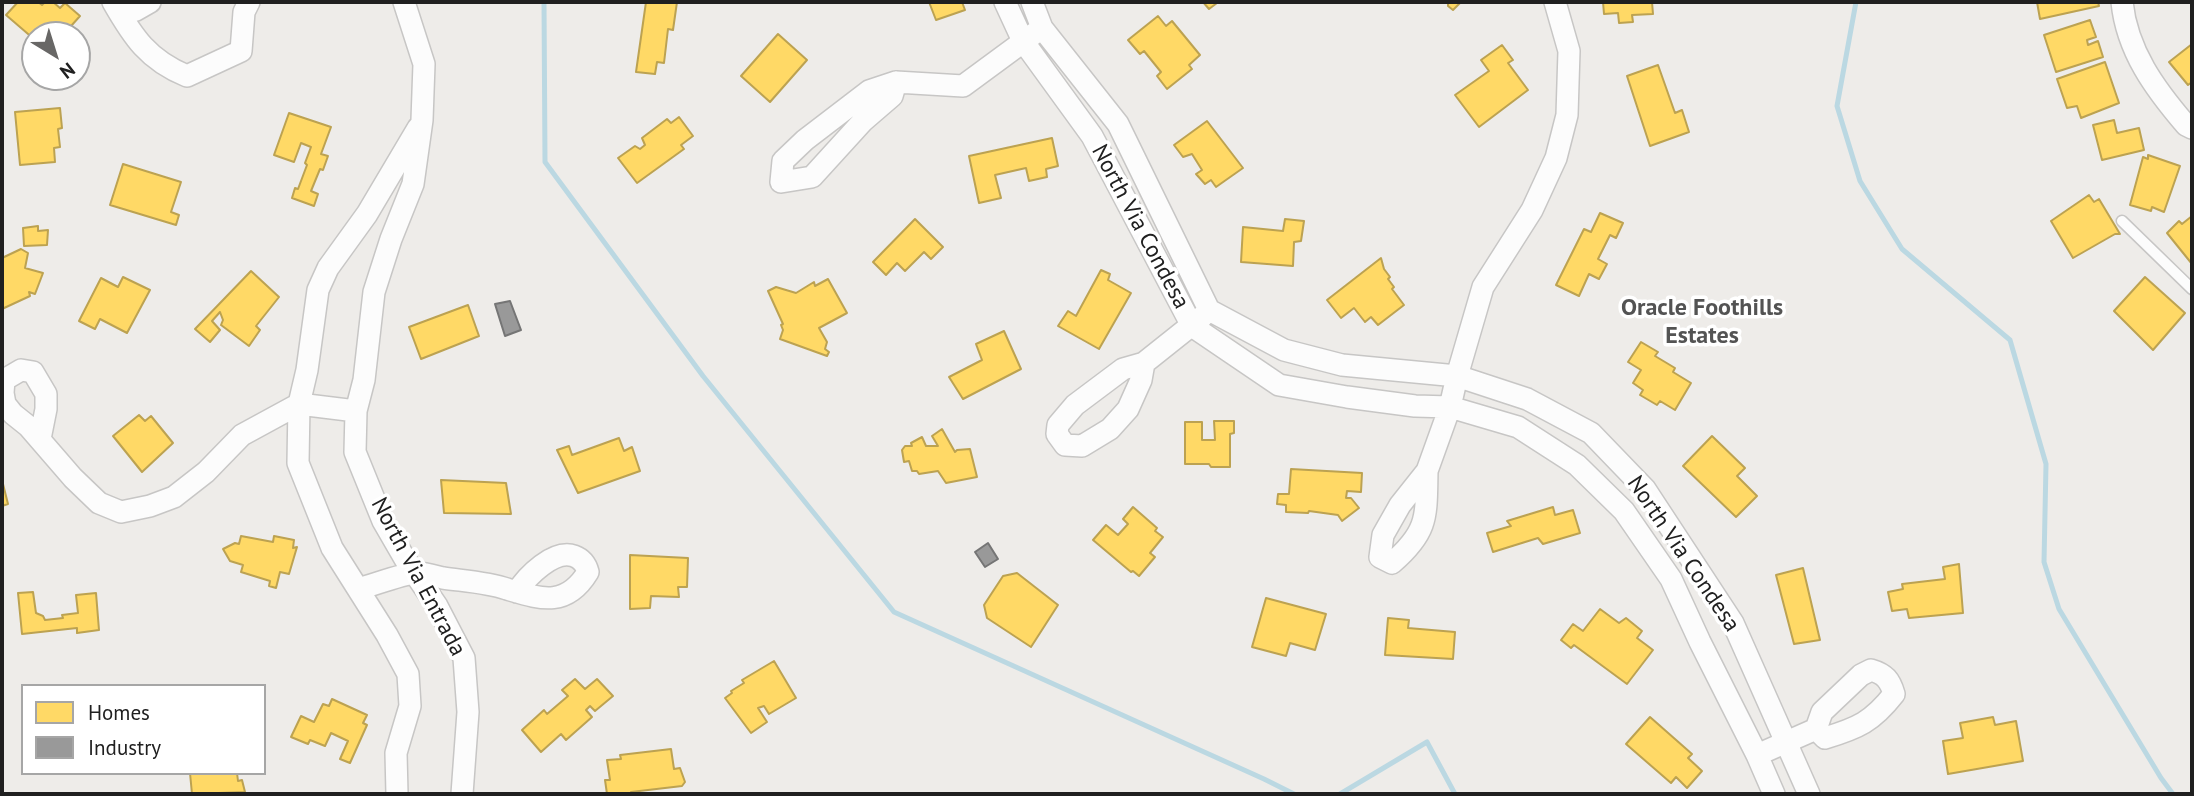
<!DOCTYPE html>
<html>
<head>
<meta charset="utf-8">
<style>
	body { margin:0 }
	#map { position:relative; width:2194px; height:796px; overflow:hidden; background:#eeece9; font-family:"PT Sans",sans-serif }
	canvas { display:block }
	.frame { position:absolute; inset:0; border:4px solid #202020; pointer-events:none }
	.legend { position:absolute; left:21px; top:684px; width:245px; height:91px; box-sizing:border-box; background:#fff; border:2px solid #a6a6a6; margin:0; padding:9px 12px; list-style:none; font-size:21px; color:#202020 }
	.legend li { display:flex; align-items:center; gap:14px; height:35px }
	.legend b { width:35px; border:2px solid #a6a6a6 }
	.north { position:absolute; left:21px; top:21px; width:70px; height:70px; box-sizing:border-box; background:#fff; border:2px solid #a6a6a6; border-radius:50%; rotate:142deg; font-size:19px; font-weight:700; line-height:28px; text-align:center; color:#202020 }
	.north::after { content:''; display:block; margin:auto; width:24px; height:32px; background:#686766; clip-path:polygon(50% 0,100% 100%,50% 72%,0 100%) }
</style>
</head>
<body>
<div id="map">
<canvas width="2194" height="796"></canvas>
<div class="frame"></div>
<ul class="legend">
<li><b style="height:19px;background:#ffd966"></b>Homes</li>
<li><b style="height:19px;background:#999"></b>Industry</li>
</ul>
<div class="north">N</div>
</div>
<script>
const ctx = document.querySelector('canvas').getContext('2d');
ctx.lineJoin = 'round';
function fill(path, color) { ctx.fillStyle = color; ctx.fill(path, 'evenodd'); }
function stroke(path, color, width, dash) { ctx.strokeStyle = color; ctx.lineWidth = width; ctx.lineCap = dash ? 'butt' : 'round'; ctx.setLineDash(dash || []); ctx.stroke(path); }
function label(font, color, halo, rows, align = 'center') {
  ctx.font = font + ' "PT Sans",sans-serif'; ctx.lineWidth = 7; ctx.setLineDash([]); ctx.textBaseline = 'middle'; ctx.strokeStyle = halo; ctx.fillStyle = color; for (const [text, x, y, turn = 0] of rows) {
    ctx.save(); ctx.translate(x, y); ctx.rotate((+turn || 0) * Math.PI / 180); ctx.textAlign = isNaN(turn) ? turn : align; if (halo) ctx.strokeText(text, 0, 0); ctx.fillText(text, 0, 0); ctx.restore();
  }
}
const homes = new Path2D(`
	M18 2H38L42 5 45 2H53L60 8 65 3 80 16 63 35H35V40L6 15Z
	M646 2H677L673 30 668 29 664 63 657 62 655 74 636 72Z
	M929 2H962L965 10 936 20Z
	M1203 2H1216L1217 3 1209 9Z
	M1448 2H1461L1453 10 1448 6Z
	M1603 2H1652L1653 14 1632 15 1633 22 1619 23 1618 13 1604 14Z
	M2037 2H2098L2099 6 2040 19Z
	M1158 16 1166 26 1172 21 1200 55 1189 65 1192 69 1167 89 1157 76 1161 72 1144 51 1140 54 1128 40Z
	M2090 20 2096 37 2087 40 2088 45 2098 41 2103 57 2056 72 2044 35Z
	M778 34 807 60 770 102 741 76Z
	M2192 44V82L2188 85 2169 62Z
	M1502 45 1513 60 1508 63 1528 90 1479 127 1455 95 1489 71 1481 60Z
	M2105 62 2119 103 2081 118 2077 106 2067 108 2057 79Z
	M1658 65 1675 113 1682 110 1689 132 1650 146 1627 76Z
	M60 108 62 128 58 129 60 147 54 148 55 162 20 165 15 112Z
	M289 113 331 127 321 154 328 156 323 170 320 169 311 191 318 194 314 206 292 198 295 188 298 189 307 165 305 163 311 147 301 143 294 162 274 155Z
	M679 117 693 136 681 145 684 149 637 183 618 158 635 146 640 149 645 145 642 138 667 119 671 123Z
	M2114 120 2117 133 2139 128 2144 150 2102 160 2093 125Z
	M1207 121 1243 168 1216 187 1211 180 1205 184 1196 174 1202 170 1192 154 1183 157 1174 145Z
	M1052 138 1058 166 1046 169 1047 177 1029 181 1026 168 995 175 1001 198 979 203 969 156Z
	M2148 155 2180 166 2164 212 2152 207 2151 211 2130 205 2143 157 2148 159Z
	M123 164 181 182 171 212 179 215 176 225 110 205Z
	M2089 195 2094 202 2099 199 2120 234H2115L2073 258 2051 221Z
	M1600 213 1623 223 1616 238 1610 235 1598 259 1607 264 1599 279 1589 274 1579 296 1556 285 1584 229 1591 232Z
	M2192 216V264L2167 233 2179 221 2182 224Z
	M915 219 943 247 931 259 924 252 905 271 897 263 886 275 873 262Z
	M1285 219 1304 221 1301 241 1294 242 1293 266 1241 262 1243 227 1283 231Z
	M38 226V231L48 230 47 245 24 246 23 228Z
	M21 249 28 253 25 268 43 273 35 294 29 292 30 296 2 309V258Z
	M1381 258 1384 269 1390 277 1388 279 1394 287 1392 289 1404 305 1378 325 1371 317 1365 322 1354 308 1341 318 1327 300Z
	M1101 270 1110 274 1108 280 1131 293 1099 349 1058 326 1068 311 1076 316Z
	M251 271 279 297 256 326 260 330 249 346 221 325 223 320 220 312 212 321 220 330 210 342 195 329Z
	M123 277 150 290 127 333 100 319 95 329 79 321 101 278 118 287Z
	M2145 277 2185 313 2153 350 2114 311Z
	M828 279 847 313 819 328 827 342 825 349 829 352 827 356 780 339 783 330 781 325 783 324 768 291 776 287 796 293 814 282 815 286Z
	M468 305 479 336 421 359 409 327Z
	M1004 331 1021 369 963 399 949 377 982 360 976 344Z
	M1641 342 1658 352 1655 356 1675 368 1673 372 1691 383 1675 410 1660 401 1657 405 1640 395 1643 390 1633 383 1641 370 1628 362Z
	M139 415 145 421 151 416 173 443 142 472 113 436Z
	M1214 421H1234V433L1230 434V467H1211L1209 464H1185V422H1202V440H1215Z
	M942 429 955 452 957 450 970 449 977 477 946 483 938 471 919 474 917 471H912L909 461 904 462 902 450 905 446H912L911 443 922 437 926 446H938L932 436Z
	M1712 436 1745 468 1737 476 1757 496 1736 517 1683 466Z
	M619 438 624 451 632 447 640 471 578 493 557 450 569 446 572 455Z
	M1291 469 1362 473 1361 492 1347 491 1346 498H1351L1359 508 1342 521 1338 515 1309 511 1308 513 1286 512V505L1277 504 1278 494H1289Z
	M2 480 8 504 2 506Z
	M441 480 506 483 511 514 444 513Z
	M1133 507 1157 528 1155 531 1163 537 1150 553 1155 557 1139 576 1133 571 1131 572 1093 540 1106 525 1118 535 1128 524 1123 519Z
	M1553 507 1555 515 1573 510 1580 533 1543 544 1538 538 1493 552 1487 533 1511 526 1507 521Z
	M241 536 273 542 274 536 294 540 293 548 297 547 289 574 280 572 276 588 269 586 270 581 241 572 243 565 230 561 223 549 235 543 239 544Z
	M630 555 688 558 687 587H678L679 597 651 596 650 608 630 609Z
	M1959 564 1963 613 1909 618 1907 609 1892 611 1888 592 1903 589 1902 584 1945 579 1943 567Z
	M1803 568 1820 640 1794 644 1776 575Z
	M1017 573 1058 605 1031 647 987 618 984 605 1003 576Z
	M33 592 36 613 43 616 45 620 63 618 62 615 78 613 76 595 96 593 99 630 77 633V628L22 634 18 593Z
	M1266 598 1326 614 1315 650 1290 643 1286 656 1252 647Z
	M1600 609 1619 623 1626 618 1642 631 1637 638 1653 650 1627 684 1574 645 1571 648 1561 640 1573 624 1583 631Z
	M1388 618 1409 620 1408 628 1455 632 1453 659 1385 655Z
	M774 661 796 698 769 714 764 706 758 708 767 722 751 733 725 698 732 693 731 691 744 683 742 680Z
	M575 679 585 689 597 679 613 696 595 711 590 706 586 710 592 717 566 740 561 734 541 752 522 730 544 710 547 714 568 696 562 690Z
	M332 699 367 715 363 723 367 725 350 763 340 759 348 741 331 733 325 746 310 740 308 744 291 737 301 716 314 722 323 704 329 706Z
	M1650 717 1692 754 1688 758 1702 771 1687 788 1676 777 1671 783 1626 744Z
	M1993 717 1995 725 2016 721 2023 761 1948 774 1943 741 1963 738 1960 723Z
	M671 749 674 769 680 768 685 782 682 786 631 792V794H607L605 780H610L607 760 621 759 620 755Z
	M190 773H237L238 781 242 780 245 792 192 794Z`);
const industry = new Path2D(`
	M510 301 521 330 505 336 495 304Z
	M988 543 998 559 985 567 975 552Z`);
const stream = new Path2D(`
	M544 2 545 162 703 376 894 612 1264 779 1294 794
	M1856 2 1837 106 1860 181 1902 249 2010 340 2046 464 2044 562 2059 609 2161 778 2173 794
	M1340 794 1427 742 1455 794`);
const service = new Path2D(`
	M2122 221 2192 289`);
const minor = new Path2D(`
	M113 2C133 37 148 60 187 76L241 51 244 12 249 2
	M404 2 424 64 422 120 413 184 391 239 374 292 364 380 356 411 355 452 383 521 405 559 437 606 464 658 468 712 462 794
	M1005 2 1023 41 1092 136 1192 326 1279 385 1347 397 1415 406 1450 407 1518 427 1577 465 1624 511 1671 579 1700 642 1757 755 1774 794
	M1032 2 1042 28 1118 124 1209 310 1284 350 1342 365 1457 376 1527 399 1591 433 1645 489 1733 623 1809 794
	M2122 2C2127 51 2155 89 2186 125L2192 128
	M120 14 136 10 150 2
	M896 82 892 96 863 121 812 177 781 182 783 161 805 140 869 91 896 82 963 86 1035 33
	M1144 363 1141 380 1128 409 1110 429 1082 446 1065 445 1057 434 1058 425 1075 405 1123 369 1144 363 1203 316
	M40 439 46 409V394L33 372 21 370 4 380 3 393 5 404 13 414 28 426 73 478 99 503 121 512 150 506 174 497 206 472 242 435 299 404 356 411
	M1427 471C1426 516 1429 531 1392 563L1380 557 1383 535 1400 505 1427 471 1450 407 1457 376 1483 287 1532 210 1556 158 1567 115 1569 51 1555 2
	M358 589C374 585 401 574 416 573 425 573 435 576 443 578 464 581 487 582 507 589 541 599 566 608 588 572 586 564 582 559 574 556 554 549 527 576 517 592
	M1757 755 1816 729 1822 712 1861 675 1871 670C1885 674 1890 680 1894 694 1872 722 1858 728 1825 738L1816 729
	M397 794 396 753 410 706 408 674 387 635 332 548 298 463 299 404 307 370 318 290 328 268 367 214 418 128`);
const streetNames = [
	["North Via Condesa",1140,227,62],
	["North Via Condesa",1683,554,56],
	["North Via Entrada",418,577,62]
];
const neighbourhoodNames = [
	["Oracle Foothills",1702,308],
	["Estates",1702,336]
];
fill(homes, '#ffd966');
stroke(homes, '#bca251', 2);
fill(industry, '#999');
stroke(industry, '#757575', 2);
stroke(stream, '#bbd8e2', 5);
stroke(service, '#c7c6c5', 13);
stroke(minor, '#c7c6c5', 24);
stroke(service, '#fcfcfc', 10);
stroke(minor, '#fcfcfc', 21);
label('23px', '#202020', '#fff', streetNames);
label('bold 24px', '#535353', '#fff', neighbourhoodNames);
</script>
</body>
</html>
